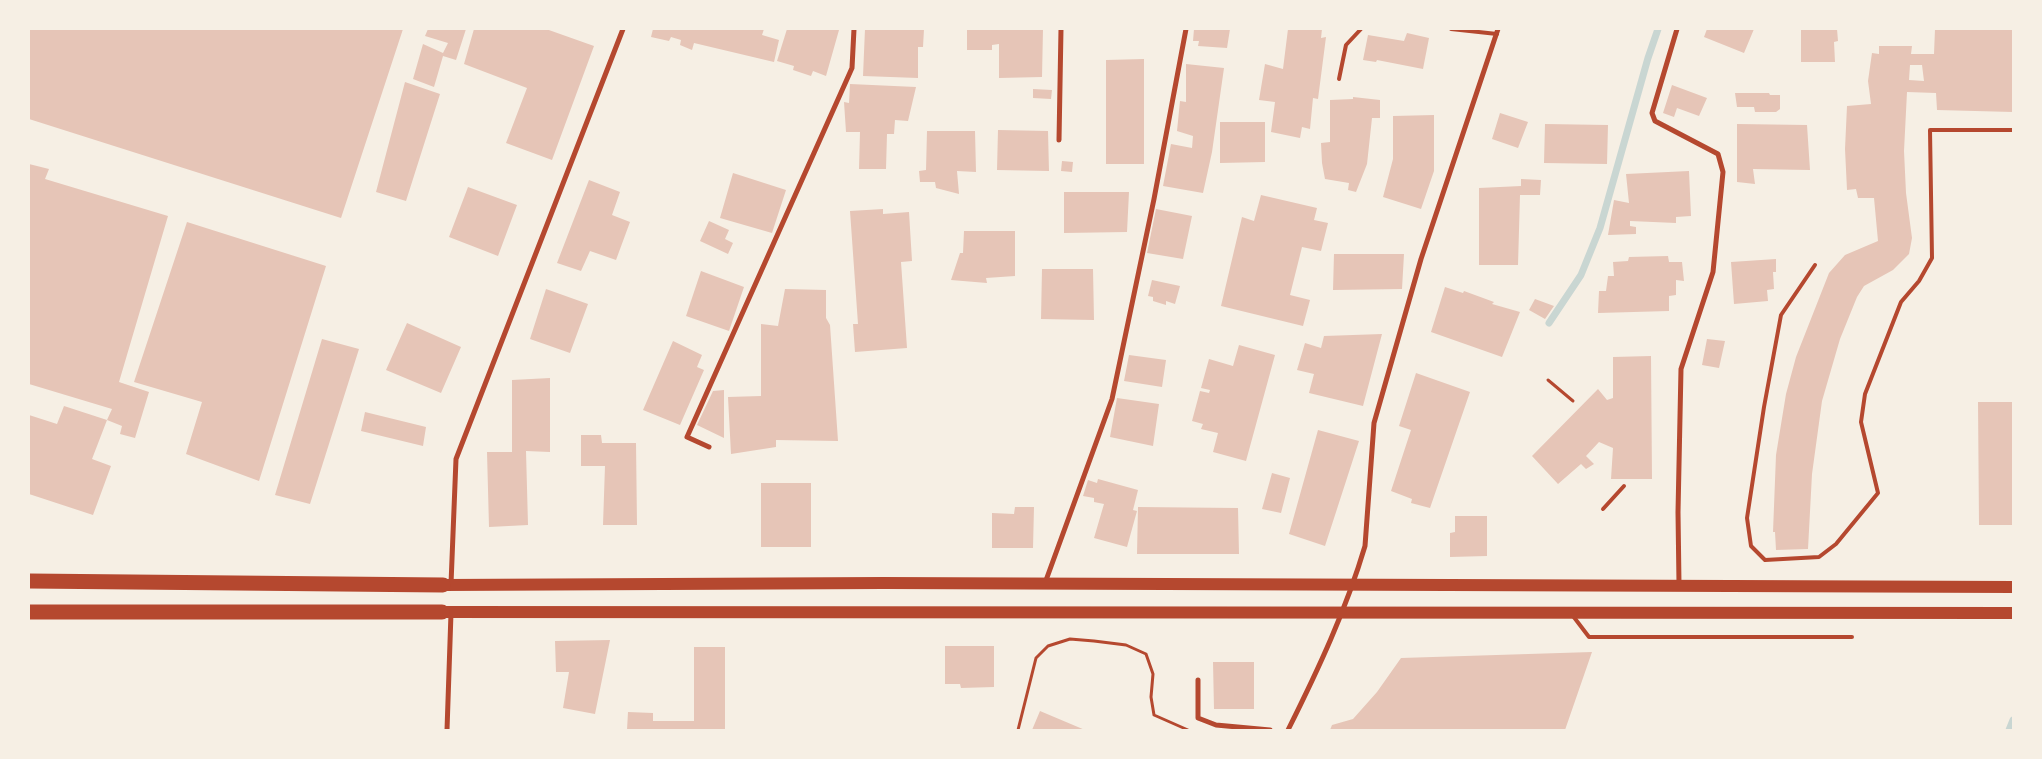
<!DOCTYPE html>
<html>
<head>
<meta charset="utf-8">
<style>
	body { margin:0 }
	#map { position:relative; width:2042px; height:759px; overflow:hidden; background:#f6efe4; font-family:"IBM Plex Sans",sans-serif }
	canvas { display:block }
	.frame { position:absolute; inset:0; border:30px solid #f6efe4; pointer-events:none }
</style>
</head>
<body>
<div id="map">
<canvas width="2042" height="759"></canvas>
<div class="frame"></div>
</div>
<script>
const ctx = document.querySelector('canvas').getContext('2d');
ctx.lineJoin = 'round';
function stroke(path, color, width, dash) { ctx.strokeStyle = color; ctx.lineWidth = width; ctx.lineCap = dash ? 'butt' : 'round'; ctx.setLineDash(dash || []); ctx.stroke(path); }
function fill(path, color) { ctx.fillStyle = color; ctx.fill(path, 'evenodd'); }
const stream = new Path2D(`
	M1549 323 1581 275 1600 228 1648 58 1658 29
	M2009 730 2013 720`);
const building = new Path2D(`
	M29 29H403L341 218 29 119Z
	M428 29H466L456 60 443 56 434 87 413 79 423 44 443 53 448 43 425 36Z
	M474 29H546L594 46 552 160 506 143 527 88 464 64Z
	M653 29H764L762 35 779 40 774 62 694 43 692 50 680 45 681 40 671 37 669 41 651 37Z
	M787 29 839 30 826 76 813 71 811 76 793 70 794 66 777 61Z
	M865 29H924L923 47H918V78L863 76Z
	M967 29H1043L1042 77 999 78V44L992 45V50H967Z
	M1194 29H1230L1227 48 1198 46 1199 41H1193Z
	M1288 29H1322L1321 38 1326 37 1318 99 1313 98 1310 129 1302 127 1300 138 1271 132 1275 102 1259 100 1265 64 1283 69Z
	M1707 29H1754L1744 53 1704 37Z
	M1801 29H1837L1838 41 1834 42 1835 62H1801Z
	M1935 29H2013V112L1937 110 1936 93 1907 92 1904 151 1906 193 1912 238 1909 254 1893 270 1864 286 1857 297 1840 339 1822 401 1812 474 1808 549 1776 550 1775 532H1773L1776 455 1786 394 1796 357 1829 273 1845 255 1878 241 1874 198H1858L1856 189 1847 190 1845 149 1847 106 1871 104 1868 81 1872 53 1879 54V46H1912L1911 54H1934ZM1910 65H1922L1924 81 1909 80Z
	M1407 33 1429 38 1423 69 1377 60 1376 62 1363 60 1368 35 1404 41Z
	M1144 59V164H1106V60Z
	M1186 64 1224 68 1212 152 1203 193 1163 186 1171 144 1192 148 1193 136 1177 131 1180 101 1186 102Z
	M405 82 440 94 406 201 376 192Z
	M850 84 916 87 908 121 895 120 894 134H887L886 169H859L860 132H846L844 102 849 103Z
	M1672 85 1707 98 1699 116 1677 108 1674 117 1663 113Z
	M1033 89 1052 90 1051 99 1033 98Z
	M1735 93H1769L1770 95H1780V109L1776 112H1755L1754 107H1737Z
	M1353 97 1380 100V118H1372L1367 164 1356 192 1348 190 1349 183 1325 179 1322 163 1321 143 1330 142V100L1353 99Z
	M1500 113 1528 122 1518 148 1492 139Z
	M1434 115V171L1421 209 1383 197 1393 159V116Z
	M1220 122H1265V162L1220 163Z
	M1545 124 1608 125 1607 164 1544 163Z
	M1737 124 1807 125 1810 170 1753 169 1755 184 1737 182Z
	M998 130 1048 131 1049 171 997 170Z
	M927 131H975L976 172 957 171 959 194 936 188 935 182H920L919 171 926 170Z
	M1062 161 1073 162 1072 172 1061 171Z
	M29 164 49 169 45 179 168 216 119 382 149 392 135 438 120 434 122 426 107 420 112 409 29 384Z
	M1689 171 1691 216 1676 217V223L1630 221V226L1636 227V234L1608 235 1614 200 1629 203 1626 174Z
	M733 173 786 190 772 233 720 218Z
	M1521 179 1541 180 1540 195H1520L1518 265H1479V188L1521 186Z
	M589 180 620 192 612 215 630 222 616 260 590 251 581 271 557 263Z
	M468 187 517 205 498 256 449 237Z
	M1064 192H1129L1127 232 1064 233Z
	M1261 195 1317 208 1314 220 1328 223 1321 251 1302 247 1290 295 1310 300 1303 326 1221 306 1242 217 1254 221Z
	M883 209V214L909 212 912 261 901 262 907 348 855 352 853 324H858L850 211Z
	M1156 209 1192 216 1183 259 1147 253Z
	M709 221 729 230 725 239 733 243 728 254 700 241Z
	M187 222 326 266 259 481 186 454 202 402 134 382Z
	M964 231H1015V276L986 278 987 283 951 280 960 253H963Z
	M1334 254H1404L1402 289 1333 290Z
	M1668 256 1669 262H1682L1684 281 1676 280V295L1669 296V311L1598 313 1599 291H1606L1608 276H1614L1613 262 1628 261 1629 257Z
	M1776 259V272H1773L1774 289 1767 290 1768 301 1734 304 1731 262Z
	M1042 269H1093L1094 320 1041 319Z
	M701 271 744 287 729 331 686 316Z
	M1152 280 1180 286 1175 304 1166 301V305L1153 301V297L1148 296Z
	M1445 287 1463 293 1464 291 1494 302 1492 304 1520 312 1502 357 1431 332Z
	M546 289 588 304 570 353 530 339Z
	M785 289 826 290V318L830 325 838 441 776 440V447L731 454 728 397 761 396V324L778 326Z
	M1535 299 1554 306 1545 319 1529 310Z
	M407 323 461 347 441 393 386 370Z
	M1382 334 1363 406 1309 393 1314 374 1297 370 1305 343 1321 348 1324 336Z
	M322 339 359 349 310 504 275 495Z
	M1707 339 1725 341 1719 368 1702 365Z
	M673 341 702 355 697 367 704 370 680 425 643 410Z
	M1239 345 1275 355 1246 461 1213 452 1218 433 1201 429 1203 424 1192 421 1200 391 1209 393 1210 390 1201 388 1209 359 1233 366Z
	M1129 355 1166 360 1162 387 1124 381Z
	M1651 356 1652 479H1611L1613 448 1599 442 1586 456 1594 464 1586 469 1581 464 1558 484 1532 456 1598 389 1607 400 1613 398V357Z
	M1416 373 1470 392 1430 508 1411 503 1412 499 1391 491 1411 430 1399 426Z
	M550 378V452L526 451 528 525 489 527 487 452H512V380Z
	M724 390V438L697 425 713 391Z
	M1117 398 1159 404 1153 446 1110 437Z
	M1978 402H2013V525H1979Z
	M64 406 107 420 92 459 111 466 93 515 29 494V415L57 424Z
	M365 412 426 427 423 446 361 431Z
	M1318 430 1359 441 1325 546 1289 534Z
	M581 435H601L602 443H636L637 525H603L605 466H581Z
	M1272 473 1290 478 1281 513 1262 509Z
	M1098 479 1138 490 1133 510 1137 511 1127 547 1094 538 1104 504 1094 502V498L1083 496 1088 480 1097 483Z
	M761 483H811V547H761Z
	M1015 507H1034L1033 548H992V513L1014 514Z
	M1138 507 1238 508 1239 554H1137Z
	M1455 516H1487V556L1450 557V533L1455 532Z
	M610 640 595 714 563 708 569 672H556L555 641Z
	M945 646H994V687L961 688 960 684H945Z
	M694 647H725V730H627L628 712 653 713V721H694Z
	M1592 652 1565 730H1330L1332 725 1353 719 1377 692 1401 658Z
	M1213 662H1254V709H1214Z
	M1040 711 1085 730H1032Z`);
const path = new Path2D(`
	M1548 380 1573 401
	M1018 730 1036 658 1048 646 1070 639 1094 641 1126 645 1146 654 1153 674 1151 697 1154 715 1188 730`);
const service = new Path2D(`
	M1451 29 1497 34
	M1339 79 1346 45 1361 29
	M1815 265 1781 315 1764 407 1747 518 1751 546 1765 560 1819 557 1836 544 1878 493 1861 422 1865 394 1901 302 1919 281 1932 258 1930 130H2013
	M1603 509 1624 486
	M1573 616 1589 637H1852`);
const minor = new Path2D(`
	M1677 29 1652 113 1655 121 1718 154 1723 172 1713 272 1681 369 1678 512 1679 584
	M1059 140 1061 29
	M709 447 687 437 852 68 854 29
	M1045 583 1112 399 1154 199 1186 29
	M451 584 456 459 623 29
	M1198 680V718L1216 725 1270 730
	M447 730 451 613
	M1288 730C1318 670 1346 610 1365 546L1374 423 1421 259 1498 29`);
const primary = new Path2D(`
	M443 585 883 583 2013 587
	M442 612 2013 613`);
const motorway = new Path2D(`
	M29 581 443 585
	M29 612H442`);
stroke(stream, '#c9d6d2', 7);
fill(building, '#e6c5b7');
stroke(path, '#b5482f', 3);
stroke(service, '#b5482f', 4);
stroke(minor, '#b5482f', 5);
stroke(primary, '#b5482f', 12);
stroke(motorway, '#b5482f', 15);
</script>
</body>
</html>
